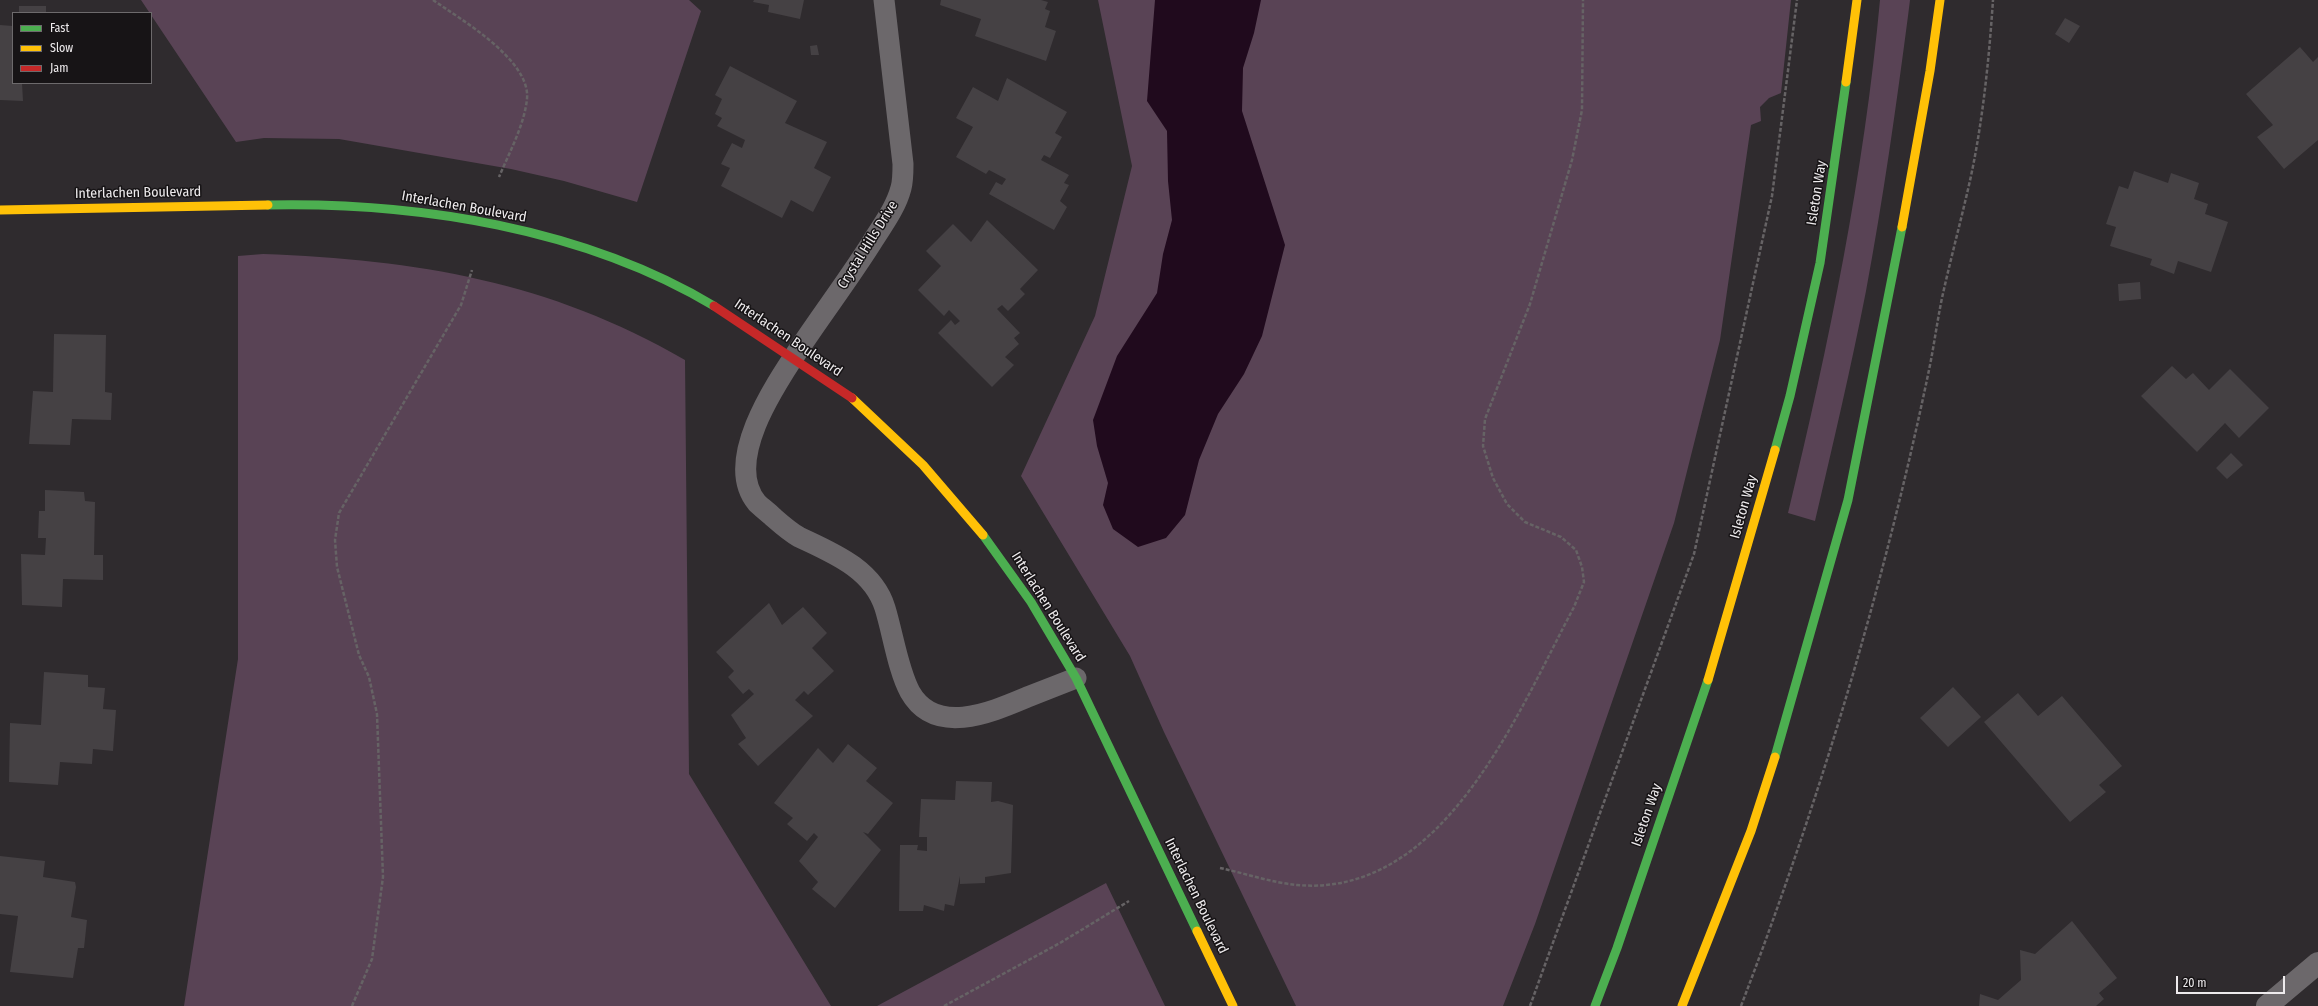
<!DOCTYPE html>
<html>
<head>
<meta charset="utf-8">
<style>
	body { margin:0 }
	#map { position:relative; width:2318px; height:1006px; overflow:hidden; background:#2f2b2e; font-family:"Fira Sans Condensed",sans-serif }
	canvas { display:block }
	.legend { position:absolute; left:12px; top:12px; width:140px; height:72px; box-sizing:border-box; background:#171416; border:1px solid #6d6a6c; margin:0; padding:5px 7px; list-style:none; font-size:12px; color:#eeebed }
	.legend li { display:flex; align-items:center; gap:8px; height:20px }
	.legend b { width:20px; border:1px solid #6d6a6c }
	.scale { position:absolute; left:2176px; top:976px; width:109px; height:18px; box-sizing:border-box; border:2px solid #eeebed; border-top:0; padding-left:5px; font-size:12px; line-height:14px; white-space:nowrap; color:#eeebed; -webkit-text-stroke:3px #171416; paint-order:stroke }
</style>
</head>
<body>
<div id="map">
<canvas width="2318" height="1006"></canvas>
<ul class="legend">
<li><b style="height:5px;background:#4caf50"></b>Fast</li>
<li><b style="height:5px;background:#ffc107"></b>Slow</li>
<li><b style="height:5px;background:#c62828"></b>Jam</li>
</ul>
<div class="scale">20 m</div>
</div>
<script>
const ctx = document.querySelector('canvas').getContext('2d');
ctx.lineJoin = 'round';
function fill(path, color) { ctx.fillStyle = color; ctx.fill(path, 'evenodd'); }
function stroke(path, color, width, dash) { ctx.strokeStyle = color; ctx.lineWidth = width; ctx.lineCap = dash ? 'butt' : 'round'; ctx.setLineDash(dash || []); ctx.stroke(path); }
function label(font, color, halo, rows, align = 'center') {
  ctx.font = font + ' "Fira Sans Condensed",sans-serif'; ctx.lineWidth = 3; ctx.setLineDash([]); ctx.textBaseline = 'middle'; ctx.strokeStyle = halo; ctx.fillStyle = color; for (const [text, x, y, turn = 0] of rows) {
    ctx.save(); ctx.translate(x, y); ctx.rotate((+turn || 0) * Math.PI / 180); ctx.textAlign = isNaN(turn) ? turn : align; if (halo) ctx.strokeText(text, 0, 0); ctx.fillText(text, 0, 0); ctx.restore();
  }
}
const green = new Path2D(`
	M141 0H689L701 11 637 202 564 181 511 169 339 139 264 138 236 142Z
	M1098 0H1791L1781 93 1769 98 1760 107 1761 121 1751 125 1720 340 1674 523 1535 924 1503 1006H1296L1164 732 1130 656 1021 476 1095 316 1132 166Z
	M1880 0H1910L1908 16C1896 108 1883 200 1866 291 1851 368 1833 444 1815 521L1788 513C1829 345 1864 173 1880 0Z
	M263 254C417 260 549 281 685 360L689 774 831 1006H184L238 659V256Z
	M1106 883 1165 1006H877Z`);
const water = new Path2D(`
	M1155 0H1261L1254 33 1243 68 1242 111 1285 245 1262 336 1244 374 1218 414 1199 460 1185 515 1166 538 1138 547 1113 529 1103 505 1108 483 1097 446 1093 420 1117 356 1157 293 1163 254 1172 220 1168 181 1167 131 1147 101Z`);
const building = new Path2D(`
	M754 0H804L800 19 768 12 769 5 753 2Z
	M941 0H1041L1048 2 1045 9 1050 11 1045 27 1056 31 1046 61 975 36 981 19 940 5Z
	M19 6H46V13H19Z
	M2065 18 2080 26 2069 43 2055 34Z
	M0 25 13 26V83H22L23 101 0 100Z
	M817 45 819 55H811L810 46Z
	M2300 47 2313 62 2318 57V140L2284 169 2257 137 2273 125 2246 94Z
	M730 66 797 101 785 123 827 142 814 168 831 177 813 212 791 200 782 218 721 186 730 168 721 164 732 143 742 148 745 140 717 126 722 118 715 114 722 99 715 95Z
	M1007 78 1067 112 1055 133 1062 137 1050 158 1044 155 1041 160 1069 175 1064 183 1069 185 1060 201 1067 207 1054 230 989 194 996 182 1002 185 1006 179 989 170 986 174 956 157 973 127 956 118 973 87 998 101Z
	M2134 171 2168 183 2171 173 2199 183 2194 199 2208 204 2205 214 2228 222 2211 272 2178 261 2174 274 2150 265 2152 259 2110 246 2116 227 2106 224 2119 186 2128 189Z
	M987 220 1038 270 1020 289 1025 294 1008 311 1002 305 997 309 1020 333 1014 338 1019 344 1005 357 1014 365 992 387 938 333 951 320 955 325 960 321 949 310 944 316 918 290 941 266 926 251 953 224 971 242Z
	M2140 282 2141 299 2119 301 2118 284Z
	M54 334 106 335 105 392 112 393 111 420 72 419 70 445 29 444 33 391 53 392Z
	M2172 366 2186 379 2193 373 2209 390 2230 369 2269 408 2239 438 2225 423 2197 452 2141 396Z
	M2231 453 2243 465 2227 479 2216 468Z
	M45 490 84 492 85 501 95 502 94 555H103V580L63 579 62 607 22 605 21 554 45 555 46 538H38L39 511H45Z
	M769 603 782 625 803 607 827 633 812 648 834 671 808 695 804 691 795 700 813 716 758 766 738 744 746 738 731 715 754 694 749 689 743 694 728 677 734 671 716 652Z
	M44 672 88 675V687L105 688 103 709 116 710 113 751 93 749 92 764 60 762 58 785 9 782 10 723 41 725Z
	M1953 687 1981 717 1948 747 1920 718Z
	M2018 693 2038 716 2062 696 2122 766 2099 785 2106 792 2070 822 1984 722Z
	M848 744 877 768 866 781 893 803 868 834 863 832 881 850 835 908 812 889 818 882 799 861 818 837 814 833 807 841 787 824 793 818 774 803 818 748 833 763Z
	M956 781 992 782 991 802 998 801 1013 805 1011 873 985 877V883L960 884V876L954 906 945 904 944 911 924 905 923 911H899L900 845H918L917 850 927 851V837H919L921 799 955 800Z
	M0 856 45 861 43 877 75 882 76 887 71 917 87 920 84 948H78L73 978 10 972 18 916 0 914Z
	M2072 921 2117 978 2099 993 2104 999 2096 1006H1979L1980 994 1998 1000 2021 980 2020 950 2035 954Z`);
const path = new Path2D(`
	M433 0C460 19 531 60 527 99 524 126 509 153 499 177
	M1220 868C1244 873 1273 883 1297 885 1444 898 1518 712 1574 607L1584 582 1582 567 1576 550 1561 537 1525 522 1507 504 1493 478 1483 446 1485 419 1530 304 1572 160 1582 110 1583 0
	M352 1006 372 959 383 877 377 714 369 677 359 655 337 567 335 540 339 513 461 305 472 270
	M944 1006 1060 943 1129 901
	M1530 1006 1694 554 1772 196 1797 0
	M1741 1006C1820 800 1884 586 1929 370 1934 346 1937 322 1942 298 1951 257 1962 217 1971 176 1983 119 1989 59 1993 0`);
const lane = new Path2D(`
	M884 0 903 164C903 171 903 181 901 188 896 207 884 223 874 239 851 276 825 310 801 346 777 382 722 461 757 503 762 508 768 512 773 517 781 524 790 532 799 537 833 553 873 569 885 608 893 634 898 670 910 692 936 738 994 711 1030 696 1045 690 1061 684 1076 678`);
const street = new Path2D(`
	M2267 1006 2318 963`);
const fast = new Path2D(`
	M268 205C417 202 584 228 714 306
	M1775 450 1790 396 1820 263 1846 82
	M983 535 1031 602 1076 678 1197 931
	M1775 757 1848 500 1902 227
	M1595 1006 1617 948 1708 680`);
const slow = new Path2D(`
	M1846 82 1857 0
	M0 210 268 205
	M1902 227 1930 71 1940 0
	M852 398 923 465 983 535
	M1708 680 1775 450
	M1197 931 1233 1006
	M1682 1006 1751 831 1775 757`);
const jam = new Path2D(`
	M714 306 852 398`);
const streetNames = [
	["Interlachen Boulevard",138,193,-1],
	["Isleton Way",1817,193,-81],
	["Interlachen Boulevard",464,207,10],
	["Crystal Hills Drive",868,245,-58],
	["Interlachen Boulevard",788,338,34],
	["Isleton Way",1744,507,-74],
	["Interlachen Boulevard",1048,607,58],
	["Isleton Way",1647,815,-71],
	["Interlachen Boulevard",1196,896,64]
];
fill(green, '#594355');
fill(water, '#200a1d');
fill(building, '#454144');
stroke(path, '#666365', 2.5, [4, 2]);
stroke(lane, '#6c686b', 21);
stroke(street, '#6c686b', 22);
stroke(fast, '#4caf50', 9);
stroke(slow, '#ffc107', 9);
stroke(jam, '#c62828', 9);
label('14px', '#eeebed', '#171416', streetNames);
</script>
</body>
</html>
